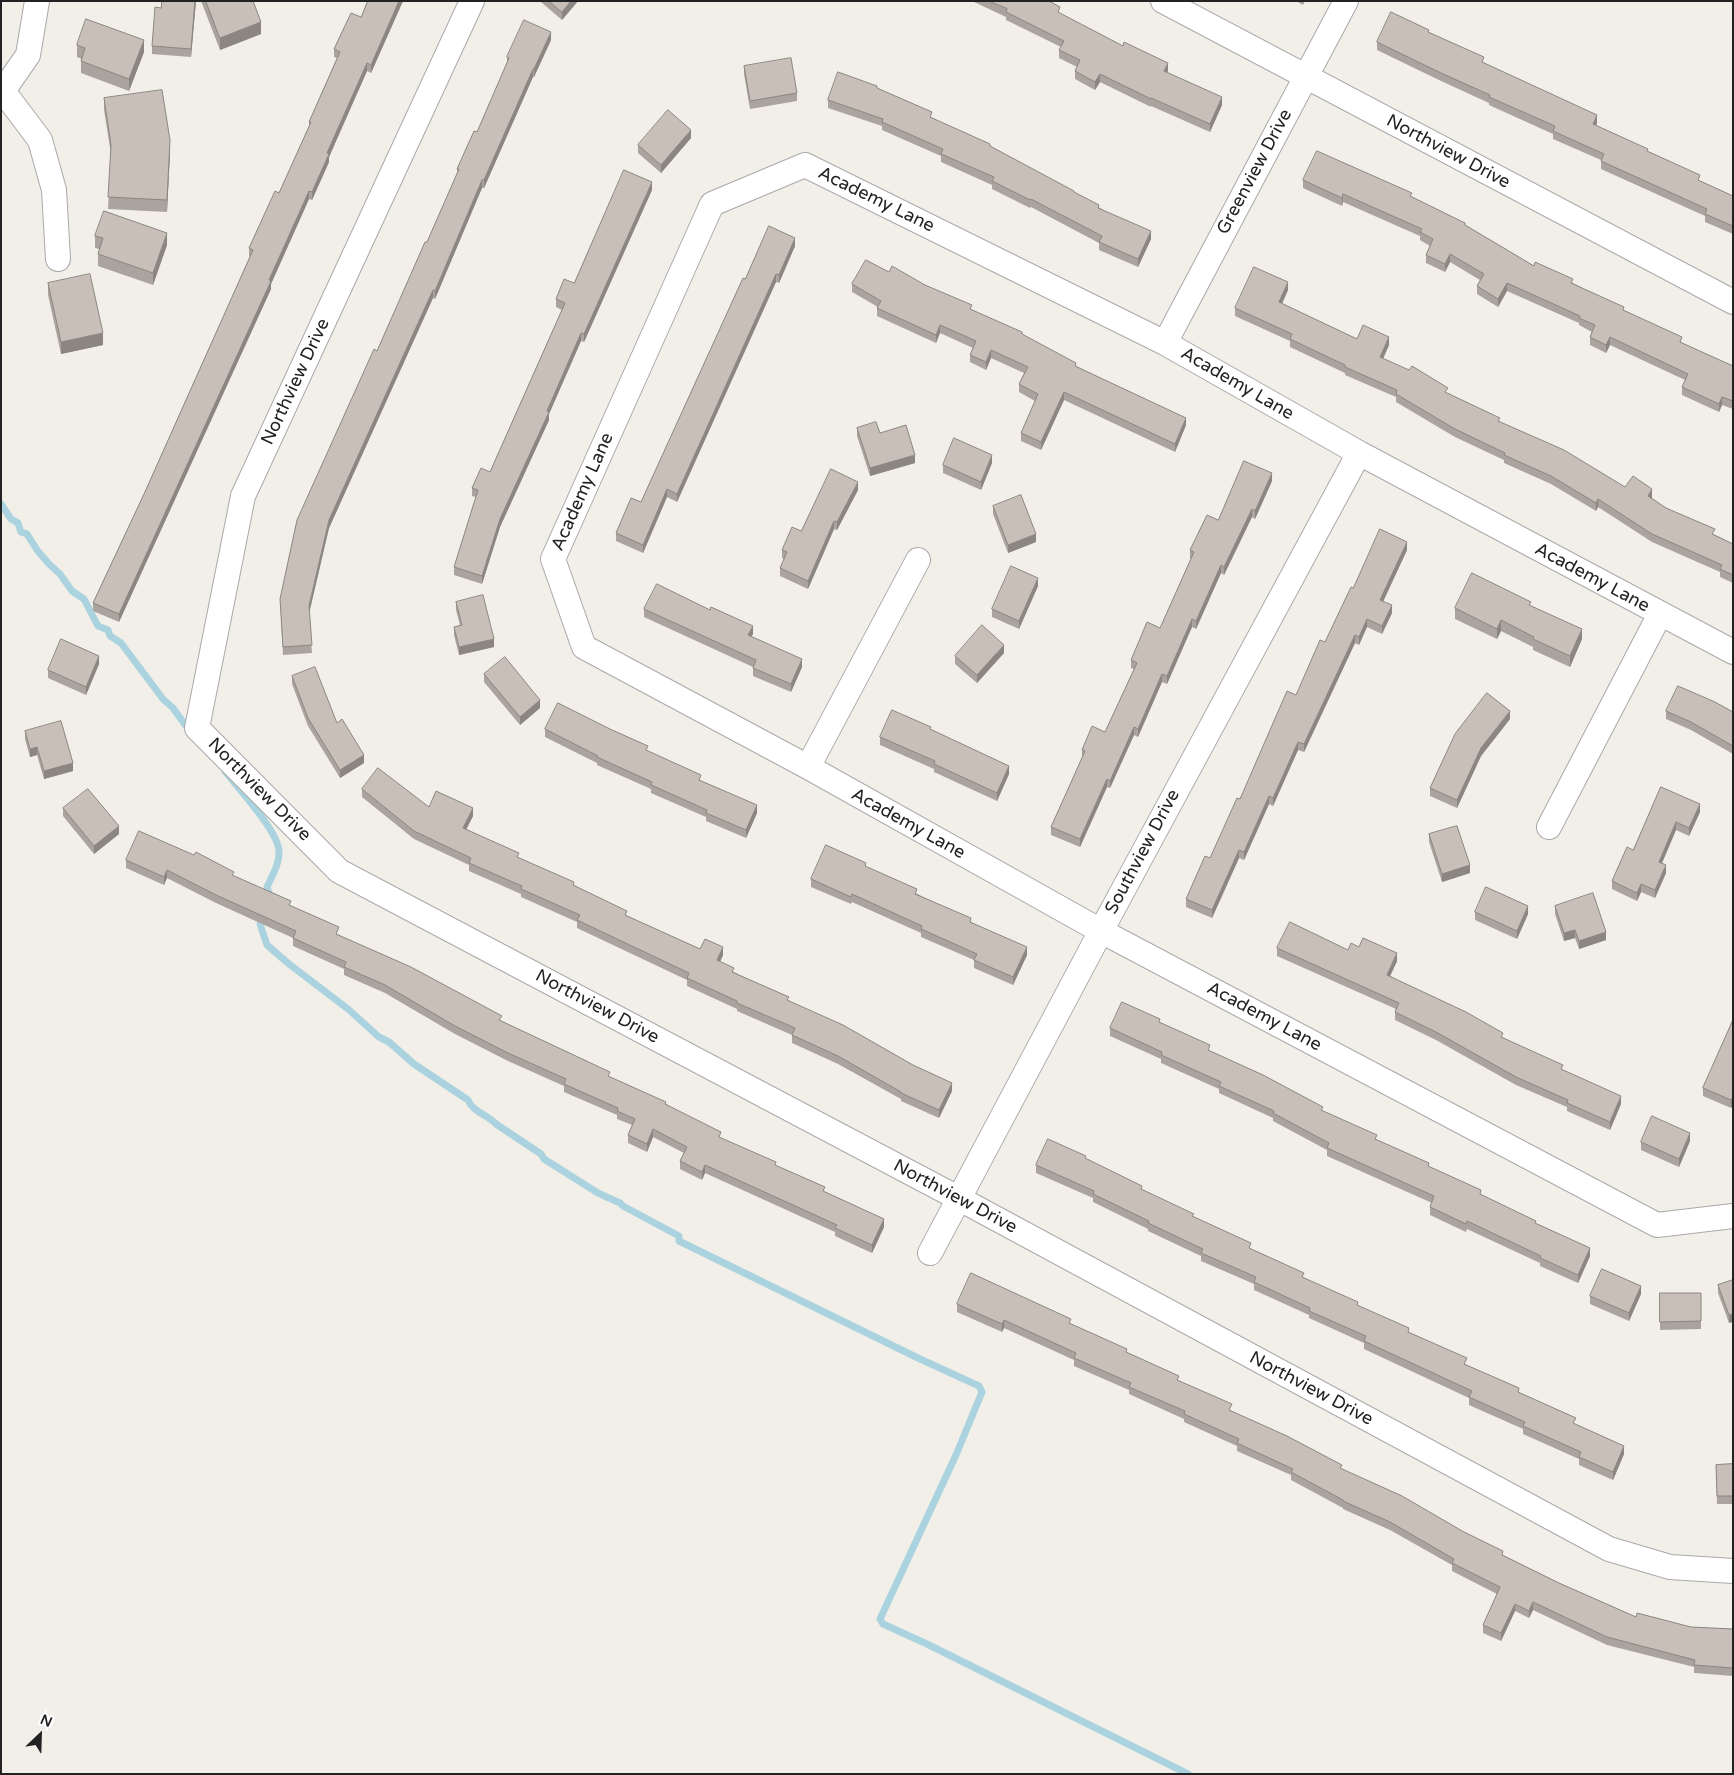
<!DOCTYPE html>
<html>
<head>
<meta charset="utf-8">
<style>
	body { margin:0 }
	#map { position:relative; width:1734px; height:1775px; overflow:hidden; background:#f2efe9; font-family:"Varela Round",sans-serif }
	canvas { display:block }
	.frame { position:absolute; inset:0; border:2px solid #222; pointer-events:none }
	.north { position:absolute; left:15px; top:1710px; width:50px; height:50px; -webkit-text-stroke:4px #fff; paint-order:stroke; rotate:24deg; font-size:14px; font-weight:700; line-height:20px; text-align:center; color:#222 }
	.north::after { content:''; display:block; margin:auto; width:18px; height:22px; background:#222; clip-path:polygon(50% 0,100% 100%,50% 72%,0 100%) }
</style>
</head>
<body>
<div id="map">
<canvas width="1734" height="1775"></canvas>
<div class="frame"></div>
<div class="north">N</div>
</div>
<script>
const ctx = document.querySelector('canvas').getContext('2d');
ctx.lineJoin = 'round';
function stroke(path, color, width, dash) { ctx.strokeStyle = color; ctx.lineWidth = width; ctx.lineCap = dash ? 'butt' : 'round'; ctx.setLineDash(dash || []); ctx.stroke(path); }
function fill(path, color) { ctx.fillStyle = color; ctx.fill(path, 'evenodd'); }
function label(font, color, halo, rows, align = 'center') {
  ctx.font = font + ' "Varela Round",sans-serif'; ctx.lineWidth = 4; ctx.setLineDash([]); ctx.textBaseline = 'middle'; ctx.strokeStyle = halo; ctx.fillStyle = color; for (const [text, x, y, turn = 0] of rows) {
    ctx.save(); ctx.translate(x, y); ctx.rotate((+turn || 0) * Math.PI / 180); ctx.textAlign = isNaN(turn) ? turn : align; if (halo) ctx.strokeText(text, 0, 0); ctx.fillText(text, 0, 0); ctx.restore();
  }
}
const stream = new Path2D(`
	M1 504 11 519 18 523 21 532 27 534 37 550 49 564 60 574 72 591 84 599 98 626 108 630 110 636 121 643 163 699 173 708 186 726 192 729
	M225 771C238 788 278 831 279 851 280 863 272 876 267 887L270 896 269 900
	M264 914 260 924 267 945 289 964 348 1009 379 1037 389 1042 414 1064 468 1100C473 1112 488 1115 496 1124L541 1154 544 1159 598 1193 620 1203 623 1206 679 1236V1241L918 1358 979 1386 982 1392 956 1455 880 1619 883 1624 927 1644 1188 1774`);
const street = new Path2D(`
	M37 1 28 55 3 91 40 140 54 190 58 259
	M472 1 243 496 197 728 339 871 958 1198 1609 1549 1670 1567 1733 1571
	M1163 1 1733 302
	M1165 343 1346 1
	M1733 652 1359 453 1165 343 805 165 712 204 553 559 584 647 808 767 1101 931 1657 1225 1733 1216
	M808 767 918 560
	M1549 827 1660 614
	M930 1253 1101 931 1359 453`);
const wall = new Path2D(`
	M162 1H196L191 57 152 54V46L161 8Z
	M201 1H253L261 34 220 50Z
	M368 1H403L371 73 367 71 329 157V162L312 200 309 199 271 284V289L119 622 93 611V603L144 494 250 257 249 256V248L279 193 309 127V122L337 58 334 57V49L361 17Z
	M541 1H578L562 20 541 2Z
	M972 1H1049L1060 14 1168 71 1167 72 1222 105 1210 132 1151 106V107L1100 82 1095 90 1075 79V71L1077 67 1059 58V50L1061 47 1006 20V17Z
	M1296 1H1305L1303 5Z
	M1429 32 1484 63 1597 123 1596 126 1648 152 1700 181 1733 196V234L1705 222V216L1601 169V160L1553 139V134L1489 105V103L1441 81 1377 50V42Z
	M551 40 534 77H533L484 188H482L435 299 433 298 329 528 309 612 312 653 283 655 280 599 377 351 427 242 457 174V169L477 132 507 63V57Z
	M77 45 144 52 129 91 81 73V61L82 59 77 57Z
	M744 66 797 93V101L750 109 744 74Z
	M877 88 932 118 990 146 1074 192 1151 239 1138 267 1099 250V243L1031 207 1030 208 992 189V185L941 162V156L882 130V126L828 108V100Z
	M104 98 170 152 167 212 108 209 111 154 104 110Z
	M691 138 661 173 638 153V145Z
	M1303 180 1412 197 1465 225 1534 266 1573 283 1624 310 1682 343 1733 366V409L1722 405 1719 412 1682 395V387L1685 380 1610 345 1606 353 1590 345V337L1592 332 1579 325V323L1507 291 1498 307 1477 294V286L1480 280 1450 262 1445 272 1426 263V255L1430 246 1420 240V236L1343 202 1342 206 1303 188Z
	M652 190 584 342 581 341 549 414V420L500 527 482 584 454 575V567L476 497 472 496V488L490 472 562 310 556 307V299L574 283Z
	M95 236 167 245 153 285 98 266V254L99 249 95 248Z
	M795 246 779 283 776 282 677 502 667 497 643 553 616 541V533L641 502 745 279Z
	M889 272 925 285 972 310 1022 335 1076 366 1186 425 1175 452 1064 400 1041 450 1021 441V433L1035 401 1019 392V384L1024 373 991 358 986 370 970 362V355L973 348 940 333 936 343 877 316V308L878 307 852 292V284Z
	M48 283 103 345 61 354 48 295Z
	M1288 290 1282 304 1357 339 1389 345 1383 359 1500 422 1625 487 1652 497V498L1666 508 1715 535 1733 544V583L1720 577V572L1652 542 1598 507 1596 511 1551 484 1504 463V460L1455 437 1396 402V397L1345 375V373L1290 347V341L1235 316V308Z
	M857 428 880 433 915 463 870 476 857 436Z
	M992 463 981 490 943 473V465Z
	M1272 481 1255 519 1252 517 1224 575 1221 573 1196 629 1192 627 1167 684 1162 682 1138 737 1134 735 1110 788 1107 787 1080 847 1051 835V827L1082 758V750L1105 732 1134 669 1131 668V660L1160 628 1191 559 1190 558V550L1218 520Z
	M858 490 837 530 834 529 808 589 780 576V568L784 559 782 558V550L801 531Z
	M993 506 1036 542 1008 553 993 514Z
	M1407 550 1383 602 1392 613 1382 634 1367 627 1359 645 1355 643 1304 752 1298 750 1273 806 1269 804 1244 860 1239 858 1212 918 1186 907V899L1210 858 1240 799 1325 642 1353 588Z
	M1038 586 1019 629 992 617V609Z
	M456 602 494 647 459 655 454 635V627L460 625 456 610Z
	M1531 606 1582 639 1570 667 1533 650V647L1501 631 1497 639 1455 619V608Z
	M644 609 753 634 751 637 802 667 791 692 753 676V667L644 617Z
	M1004 653 977 683 955 664V656Z
	M99 664 86 695 48 678V670Z
	M484 674 540 708 520 725 484 682Z
	M292 676 337 723 364 763 340 778 308 726 292 684Z
	M1666 711 1733 712V754L1691 730 1666 719Z
	M1510 719 1481 756 1457 808 1430 796V788Z
	M545 729 648 751 701 781 757 813 746 838 706 821V817L651 793V789L597 765V763L545 737Z
	M931 730 1009 774 997 801 934 772V769L880 745V737Z
	M25 731 73 771 44 779 37 755 30 757 25 739Z
	M1661 787 1700 812 1689 836 1676 830 1662 863 1666 873 1655 898 1641 892 1637 901 1612 889V881L1633 850Z
	M362 789 429 807 473 816 466 829 519 858 574 885 627 916 700 949 723 955 720 962 734 972 789 1001 952 1091 939 1118 901 1101V1099L838 1064 792 1043V1035L737 1011V1009L687 986V980L577 928V922L521 897V894L469 871V865L414 839 362 797Z
	M63 808 119 834 94 854 63 816Z
	M1429 834 1470 873 1442 882 1429 842Z
	M126 860 234 876 291 906 339 935 502 1021 610 1077 666 1104 721 1138 776 1166 825 1192 884 1227 872 1253 835 1236V1232L705 1173 702 1180 680 1169V1161L684 1153 653 1137 647 1152 628 1143V1135L632 1125 617 1119V1115L564 1092V1086L508 1061 455 1034 385 993 344 975V969L293 946V938L216 903 167 878 164 885 126 868Z
	M866 867 971 922 1027 955 1013 985 974 968V960L921 937V933L852 902 851 904 811 887V879Z
	M1555 906 1606 940 1579 949 1575 938 1564 941 1555 914Z
	M1475 912 1528 914 1517 939 1475 920Z
	M1359 947 1397 961 1390 976 1563 1070 1621 1104 1610 1130 1567 1111V1107L1516 1085 1436 1040 1395 1020V1012L1396 1009 1277 956V948L1348 950Z
	M1733 1020V1105L1731 1108 1703 1096V1088Z
	M1160 1022 1210 1051 1536 1224 1590 1256 1578 1283 1540 1266V1263L1467 1229 1466 1232 1430 1215V1207L1432 1203 1327 1156V1150L1273 1121V1118L1219 1093V1089L1161 1063V1059L1110 1036V1028Z
	M1690 1141 1679 1167 1641 1150V1142Z
	M1086 1159 1304 1278 1409 1332 1467 1365 1519 1392 1576 1425 1624 1454 1613 1480 1579 1465V1459L1523 1434V1429L1469 1405V1398L1364 1349V1343L1309 1318V1315L1254 1290V1284L1201 1261V1256L1148 1231V1229L1093 1202V1198L1036 1173V1165Z
	M1733 1280 1729 1323 1718 1293V1285Z
	M1660 1293H1701V1329L1660 1330Z
	M1641 1294 1629 1321 1590 1304V1296Z
	M957 1304 1071 1324 1179 1381 1232 1411 1503 1555 1559 1583 1636 1617 1691 1627 1733 1629V1676L1694 1673V1667L1607 1645 1533 1610 1529 1618 1515 1611 1501 1641 1483 1633V1625L1497 1594 1452 1571V1565L1390 1530 1343 1509V1508L1291 1480V1475L1237 1451V1446L1184 1422V1419L1129 1394V1390L1074 1366V1360L1004 1328 1002 1332 957 1312Z
	M1733 1464V1504H1717L1716 1465Z`);
const shadedWall = new Path2D(`
	M195 1H196L191 57V49Z
	M399 1H403L371 73V65Z
	M571 1H578L562 20V12Z
	M261 22V34L220 50V38Z
	M551 32V40L534 77V69Z
	M144 40V52L129 91V79Z
	M367 63V71L329 157V162L312 200V192L327 153Z
	M1168 63V71L1164 79V71Z
	M533 69V77L484 188V180Z
	M1100 74V82L1095 90V82Z
	M1222 97V105L1210 132V124Z
	M1597 115V123L1593 132V124Z
	M691 130V138L661 173V165Z
	M170 140V152L167 212V200Z
	M482 180V188L435 299V291Z
	M652 182V190L584 342V334Z
	M309 191V199L271 284V289L119 622V614Z
	M1343 194V202L1342 206V198Z
	M1151 231V239L1138 267V259Z
	M167 233V245L153 285V273Z
	M795 238V246L779 283V275Z
	M1450 254V262L1445 272V264Z
	M776 274V282L677 502V494Z
	M1288 282V290L1279 310V302Z
	M1507 283V291L1498 307V299Z
	M433 290V298L329 528 309 614V606L329 520Z
	M940 325V333L936 343V335Z
	M103 333V345L61 354V342Z
	M581 333V341L549 414V420L500 527 482 584V576L500 519Z
	M1389 337V345L1380 365V357Z
	M1610 337V345L1606 353V345Z
	M991 350V358L986 370V362Z
	M1064 392V400L1041 450V442Z
	M1722 397V405L1719 412V404Z
	M1186 418V425L1175 452V444Z
	M915 455V463L870 476V468Z
	M992 455V463L981 490V482Z
	M1272 473V481L1255 519V511Z
	M858 482V490L837 530V522Z
	M667 489V497L643 553V545Z
	M1652 489V497L1648 504V496Z
	M1598 499V507L1596 511V503Z
	M1252 509V517L1224 575V567Z
	M834 521V529L808 589V581Z
	M1036 534V542L1008 553V545Z
	M1407 542V550L1380 608V600Z
	M1221 565V573L1196 629V621Z
	M1038 578V586L1019 629V621Z
	M1392 605V613L1382 634V626Z
	M1192 619V627L1167 684V676Z
	M1367 619V627L1359 645V637Z
	M1501 620V631L1497 639V629Z
	M753 626V634L748 643V635Z
	M1582 629V639L1570 667V656Z
	M1355 635V643L1304 752V744Z
	M494 639V647L459 655V647Z
	M1004 645V653L977 683V675Z
	M99 656V664L86 695V687Z
	M802 659V667L791 692V684Z
	M1162 674V682L1138 737V729Z
	M540 700V708L520 725V717Z
	M1510 711V719L1481 756 1457 808V800L1481 748Z
	M1134 727V735L1110 788V781Z
	M1298 742V750L1273 806V798Z
	M37 747V755L30 757V749Z
	M364 755V763L340 778V770Z
	M73 763V771L44 779V771Z
	M1009 766V774L997 801V793Z
	M1107 779V787L1080 847V839Z
	M1269 796V804L1244 860V852Z
	M1700 804V812L1689 836V828Z
	M757 805V813L746 838V830Z
	M473 808V816L463 836V828Z
	M1676 822V830L1659 870V862Z
	M119 826V834L94 854V846Z
	M1239 850V858L1212 918V910Z
	M1470 865V873L1442 882V874Z
	M1666 865V873L1655 898V890Z
	M167 870V878L164 885V877Z
	M1641 884V892L1637 901V893Z
	M1528 906V914L1517 939V931Z
	M1575 930V938L1564 941V933Z
	M1606 932V940L1579 949V941Z
	M723 947V955L717 968V960Z
	M1027 947V955L1013 985V977Z
	M1397 953V961L1387 983V975Z
	M952 1083V1091L939 1118V1110Z
	M1621 1096V1104L1610 1130V1122Z
	M1733 1097V1105L1731 1108V1100Z
	M653 1129V1137L647 1152V1144Z
	M1690 1133V1141L1679 1167V1159Z
	M705 1165V1173L702 1180V1172Z
	M884 1219V1227L872 1253V1245Z
	M1590 1248V1256L1578 1283V1275Z
	M1641 1286V1294L1629 1321V1313Z
	M1733 1314V1322L1729 1323V1315Z
	M1004 1320V1328L1002 1332V1324Z
	M1624 1446V1454L1613 1480V1472Z
	M1533 1602V1610L1529 1618V1611Z
	M1515 1604V1611L1501 1641V1633Z`);
const building = new Path2D(`
	M162 1H195L191 49 152 46 155 7 161 8Z
	M206 1H253L261 22 220 38Z
	M368 1H399L371 65 367 63 327 153 329 154 312 192 309 191 269 280 271 281 119 614 93 603 144 494 253 250 249 248 275 191 279 193 311 122H309L340 52 334 49 351 13 361 17Z
	M549 1H571L562 12Z
	M989 1H1049L1060 7 1058 12 1123 46 1124 42 1168 63 1164 71 1222 97 1210 124 1151 98V99L1100 74 1095 82 1075 71 1080 60 1059 50 1064 41 1006 12 1007 9Z
	M1391 12 1429 30 1428 32 1484 57 1482 62 1597 115 1593 124 1648 149 1647 151 1700 175 1698 180 1733 196V226L1705 214 1707 209 1601 161 1604 154 1553 131 1555 126 1489 97 1490 95 1441 73 1377 42Z
	M86 19 144 40 129 79 81 61 85 48 77 45Z
	M524 20 551 32 534 69H533L484 180H482L435 291 433 290 329 520 309 606 312 645 283 647 280 599 297 520 374 349 377 351 425 242H427L459 169H457L474 131 477 132 509 58 507 57Z
	M791 58 797 93 750 101 744 66Z
	M838 72 877 86V88L932 112 930 117 990 144V146L1074 191V192L1099 205 1098 208 1151 231 1138 259 1099 242 1102 236 1031 199 1030 200 992 181 994 177 941 154 943 149 882 122 883 119 828 100Z
	M162 90 170 140 167 200 108 197 111 145 104 98Z
	M668 110 691 130 661 165 638 145Z
	M1317 151 1412 193 1410 196 1465 223V225L1534 266 1535 262 1573 279 1571 283 1624 307 1623 310 1682 337 1680 342 1733 366V401L1722 397 1719 404 1682 387 1688 374 1610 337 1606 345 1590 337 1595 325 1579 318 1580 316 1507 283 1498 299 1477 286 1484 274 1450 254 1445 264 1426 255 1433 239 1420 232 1422 229 1343 194 1342 198 1303 180Z
	M624 170 652 182 584 334 581 333 547 411 549 412 500 519 482 576 454 567 478 490 472 488 481 468 490 472 565 303 556 299 564 279 574 283Z
	M104 211 167 233 153 273 98 254 103 238 95 236Z
	M769 226 795 238 779 275 776 274 677 494 667 489 643 545 616 533 631 498 641 502 743 278 745 279Z
	M866 260 889 272 892 266 925 285 972 305 970 309 1022 332V334L1076 363 1075 366 1186 418 1175 444 1064 392 1041 442 1021 433 1038 394 1019 384 1028 367 991 350 986 362 970 355 976 341 940 325 936 335 877 308 881 301 852 284Z
	M1254 267 1288 282 1279 302 1357 339 1363 325 1389 337 1380 357 1409 370 1412 366 1448 388 1445 392 1500 418 1498 421 1564 450 1625 487 1633 476 1652 489 1648 496 1666 508 1715 529 1712 534 1733 544V575L1720 569 1722 565 1652 534 1598 499 1596 503 1551 476 1504 455 1505 453 1455 429 1396 394 1397 390 1345 367V365L1290 339 1292 334 1235 308Z
	M90 274 103 333 61 342 48 283Z
	M876 422 880 433 906 425 915 455 870 468 857 428Z
	M954 438 992 455 981 482 943 465Z
	M1244 461 1272 473 1255 511 1252 509 1224 567 1221 565 1196 621 1192 619 1167 676 1162 674 1138 729 1134 727 1110 781 1107 779 1080 839 1051 827 1085 751 1082 750 1092 726 1105 732 1137 663 1131 660 1147 622 1160 628 1194 552 1190 550 1207 515 1218 520Z
	M831 469 858 482 837 522 834 521 808 581 780 568 787 552 782 550 792 527 801 531Z
	M1021 495 1036 534 1008 545 993 506Z
	M1380 529 1407 542 1380 600 1392 605 1382 626 1367 619 1359 637 1355 635 1304 744 1298 742 1273 798 1269 796 1244 852 1239 850 1212 910 1186 899 1205 856 1210 858 1237 798 1240 799 1287 691 1296 695 1320 640 1325 642 1351 587 1353 588Z
	M1011 566 1038 578 1019 621 992 609Z
	M1472 573 1531 602 1529 605 1582 629 1570 656 1533 639 1534 637 1501 620 1497 629 1455 608Z
	M657 584 710 610 711 607 753 626 748 635 802 659 791 684 753 668 756 660 644 609Z
	M483 595 494 639 459 647 454 627 462 625 456 602Z
	M982 625 1004 645 977 675 955 656Z
	M61 639 99 656 86 687 48 670Z
	M505 657 540 700 520 717 484 674Z
	M315 667 337 723 342 719 364 755 340 770 308 718 292 676Z
	M1678 686 1715 702 1733 712V746L1691 722 1666 711Z
	M1487 693 1510 711 1481 748 1457 800 1430 788 1455 734Z
	M558 703 610 729 648 746 646 750 701 775 699 780 757 805 746 830 706 813 707 810 651 785 652 782 597 757 598 756 545 729Z
	M892 710 931 727 930 729 1009 766 997 793 934 764 935 761 880 737Z
	M61 721 73 763 44 771 37 747 30 749 25 731Z
	M378 768 429 807 436 791 473 808 463 828 519 853 517 857 574 882 573 885 627 911 625 915 700 949 705 939 723 947 717 960 734 968 732 972 789 997 787 1000 843 1025 913 1065 952 1083 939 1110 901 1093V1092L838 1056 792 1035 795 1028 737 1003V1001L687 978 689 973 577 920 580 915 521 889 522 886 469 863 471 858 414 831 362 789Z
	M1661 787 1700 804 1689 828 1676 822 1659 862 1666 865 1655 890 1641 884 1637 893 1612 881 1627 847 1633 850Z
	M88 789 119 826 94 846 63 808Z
	M1457 826 1470 865 1442 874 1429 834Z
	M139 831 194 855 196 852 234 872 232 875 291 901 289 905 339 927 336 934 411 967 502 1016 499 1020 610 1072 608 1076 666 1102 665 1104 721 1132 719 1137 776 1162 775 1165 825 1187 823 1191 884 1219 872 1245 835 1228 837 1225 705 1165 702 1172 680 1161 687 1147 653 1129 647 1144 628 1135 635 1119 617 1111 618 1108 564 1084 566 1079 508 1053 455 1026 385 985 344 967 346 962 293 938 296 931 216 895 167 870 164 877 126 860Z
	M826 845 866 863 865 866 917 889 915 894 971 918 970 922 1027 947 1013 977 974 960 977 954 921 929 922 926 852 894 851 897 811 879Z
	M1486 887 1528 906 1517 931 1475 912Z
	M1593 893 1606 932 1579 941 1575 930 1564 933 1555 906Z
	M1290 922 1348 950 1351 943 1359 947 1363 938 1397 953 1387 975 1466 1012 1503 1033 1501 1037 1563 1065 1561 1069 1621 1096 1610 1122 1567 1103 1568 1100 1516 1077 1436 1032 1395 1012 1399 1003 1277 948Z
	M1122 1002 1160 1019 1159 1022 1210 1045 1208 1050 1263 1075 1323 1107 1321 1110 1377 1135 1375 1139 1429 1163 1428 1166 1481 1190 1480 1194 1536 1221 1535 1223 1590 1248 1578 1275 1540 1258 1541 1256 1467 1221 1466 1224 1430 1207 1434 1196 1327 1148 1329 1143 1273 1113 1274 1111 1219 1086 1221 1082 1161 1055 1162 1052 1110 1028Z
	M1733 1020V1097L1731 1100 1703 1088Z
	M1652 1116 1690 1133 1679 1159 1641 1142Z
	M1048 1139 1086 1156 1085 1158 1142 1186 1141 1189 1194 1214 1192 1216 1251 1243 1249 1248 1304 1273 1302 1277 1358 1302 1357 1305 1409 1328 1408 1332 1467 1358 1464 1364 1519 1388 1518 1392 1576 1418 1573 1423 1624 1446 1613 1472 1579 1457 1581 1452 1523 1426 1525 1422 1469 1397 1472 1391 1364 1341 1366 1336 1309 1311 1310 1308 1254 1282 1256 1277 1201 1253 1203 1249 1148 1223 1149 1221 1093 1194 1094 1191 1036 1165Z
	M1602 1269 1641 1286 1629 1313 1590 1296Z
	M971 1273 1071 1319 1069 1323 1127 1349 1126 1352 1179 1376 1177 1380 1232 1404 1229 1410 1287 1436 1342 1465 1340 1468 1402 1496 1464 1532 1503 1551 1502 1555 1559 1583 1636 1617 1637 1613 1691 1627 1733 1629V1668L1694 1665 1695 1660 1607 1637 1533 1602 1529 1611 1515 1604 1501 1633 1483 1625 1500 1587 1452 1563 1454 1559 1390 1522 1343 1501V1500L1291 1472 1293 1469 1237 1443 1239 1439 1184 1414 1185 1411 1129 1387 1131 1383 1074 1358 1076 1353 1004 1320 1002 1324 957 1304Z
	M1733 1280V1314L1729 1315 1718 1285Z
	M1660 1293H1701V1321L1660 1322Z
	M1733 1464V1496H1717L1716 1465Z`);
const streetNames = [
	["Northview Drive",1448,152,28],
	["Greenview Drive",1255,172,-62],
	["Academy Lane",876,200,26],
	["Northview Drive",296,382,-65],
	["Academy Lane",1237,384,30],
	["Academy Lane",583,492,-66],
	["Academy Lane",1592,578,28],
	["Northview Drive",259,790,45],
	["Academy Lane",908,824,29],
	["Southview Drive",1143,852,-62],
	["Northview Drive",597,1007,28],
	["Academy Lane",1264,1017,28],
	["Northview Drive",955,1197,28],
	["Northview Drive",1311,1389,28]
];
stroke(stream, '#aad3df', 7);
stroke(street, '#a9a9a9', 26);
stroke(street, '#fff', 24);
fill(wall, '#aba49e');
fill(shadedWall, '#8b8681');
fill(building, '#c7bfb8');
stroke(building, '#8b8681', 1);
label('18px', '#222', '#fff', streetNames);
</script>
</body>
</html>
